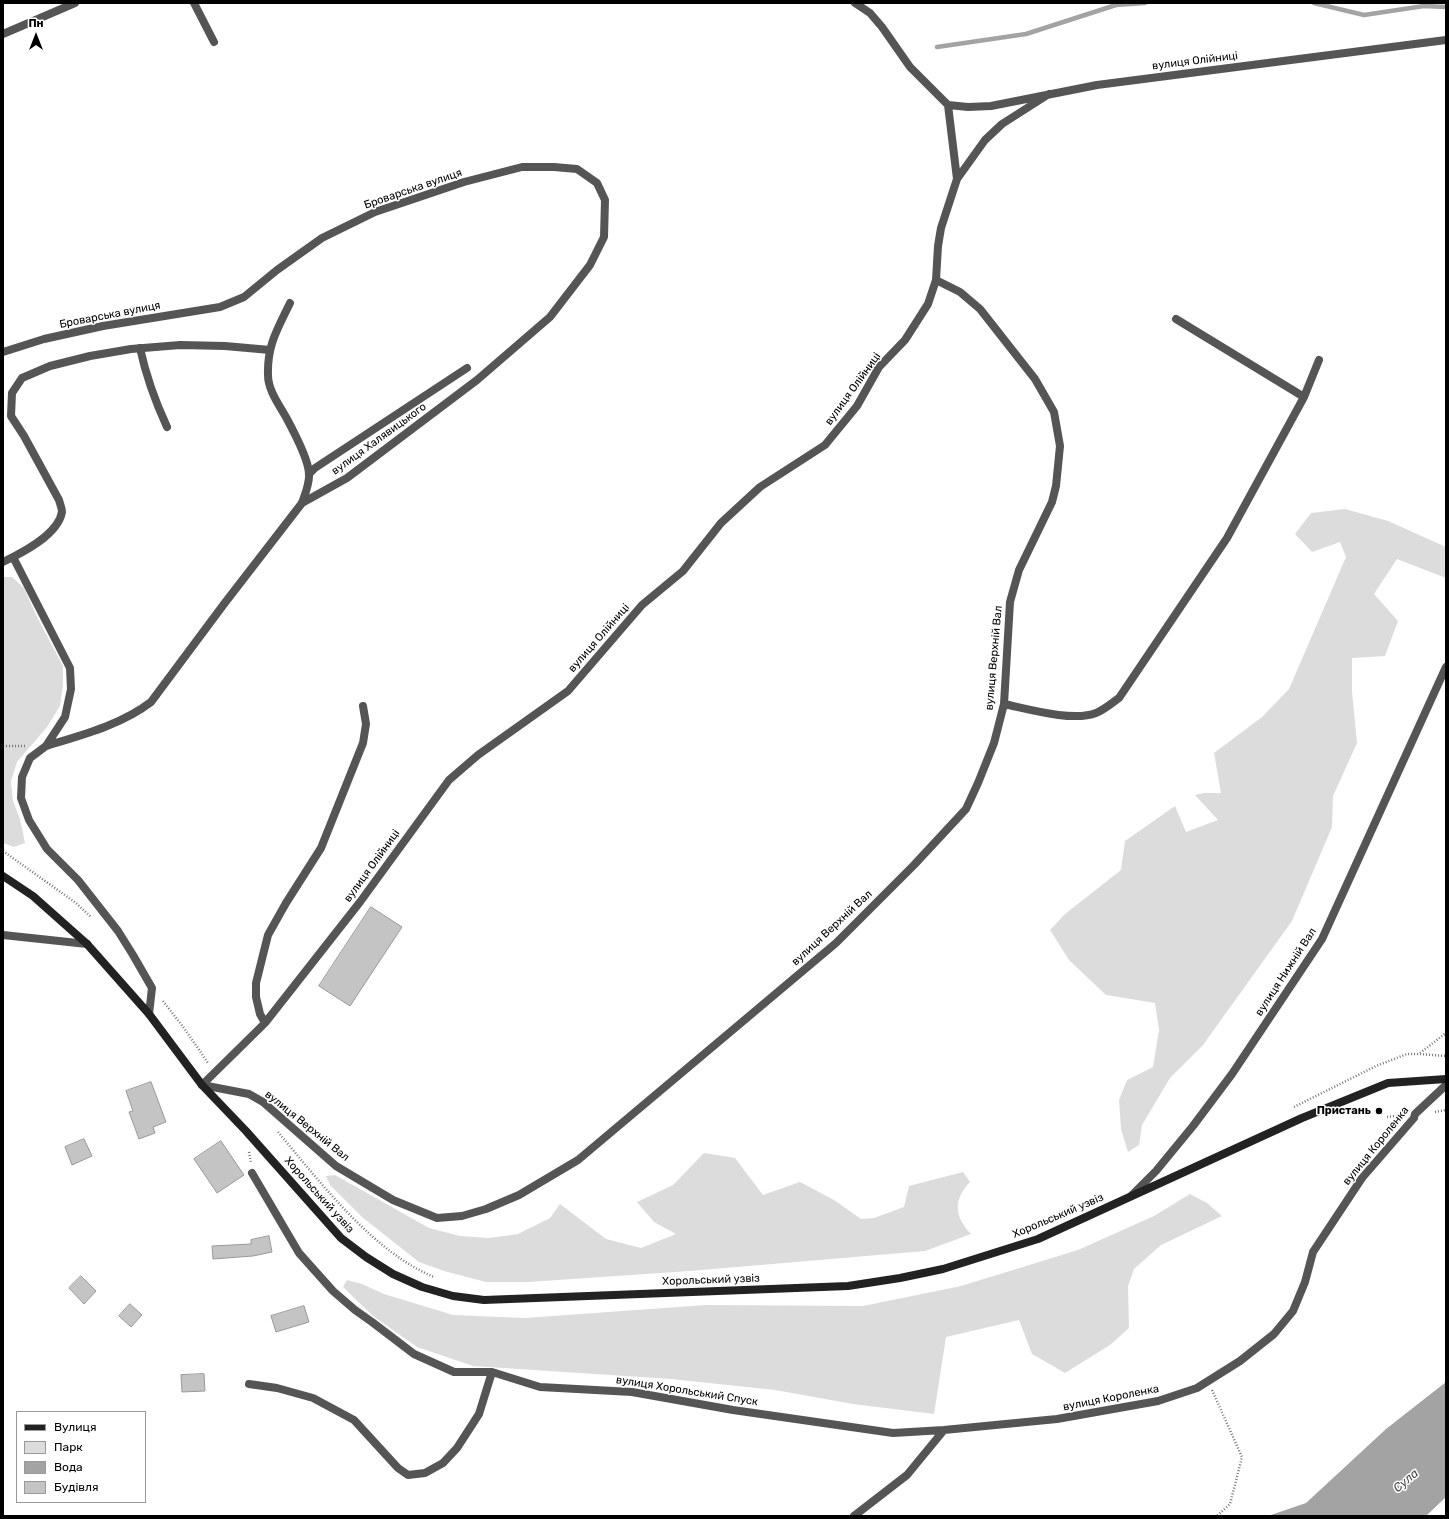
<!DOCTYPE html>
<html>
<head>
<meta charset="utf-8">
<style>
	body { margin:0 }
	#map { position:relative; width:1449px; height:1519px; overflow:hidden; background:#fff; font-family:Rubik,sans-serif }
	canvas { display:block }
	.frame { position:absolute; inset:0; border:4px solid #000; pointer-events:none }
	.legend { position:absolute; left:16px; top:1411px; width:130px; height:92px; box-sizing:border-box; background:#fff; border:1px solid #999; margin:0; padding:5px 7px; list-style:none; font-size:12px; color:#000 }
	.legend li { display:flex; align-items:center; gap:8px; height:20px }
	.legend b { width:20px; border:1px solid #999 }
	.north { position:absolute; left:16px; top:16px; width:40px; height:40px; -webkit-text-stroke:3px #fff; paint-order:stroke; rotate:0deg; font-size:11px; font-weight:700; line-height:16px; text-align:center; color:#000 }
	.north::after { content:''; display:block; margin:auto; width:14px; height:18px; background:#000; clip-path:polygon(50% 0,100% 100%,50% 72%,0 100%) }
</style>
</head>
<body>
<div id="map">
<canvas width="1449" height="1519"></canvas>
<div class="frame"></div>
<ul class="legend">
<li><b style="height:5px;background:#222"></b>Вулиця</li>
<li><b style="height:11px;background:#dcdcdc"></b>Парк</li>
<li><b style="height:11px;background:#a3a3a3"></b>Вода</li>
<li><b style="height:11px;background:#c4c4c4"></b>Будівля</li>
</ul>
<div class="north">Пн</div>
</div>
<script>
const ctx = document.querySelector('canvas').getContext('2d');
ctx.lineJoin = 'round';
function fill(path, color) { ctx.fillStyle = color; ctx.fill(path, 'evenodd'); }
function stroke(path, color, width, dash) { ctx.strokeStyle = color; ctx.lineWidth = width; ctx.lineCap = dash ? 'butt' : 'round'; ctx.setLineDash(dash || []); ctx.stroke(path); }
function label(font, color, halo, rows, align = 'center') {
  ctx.font = font + ' Rubik,sans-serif'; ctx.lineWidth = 3; ctx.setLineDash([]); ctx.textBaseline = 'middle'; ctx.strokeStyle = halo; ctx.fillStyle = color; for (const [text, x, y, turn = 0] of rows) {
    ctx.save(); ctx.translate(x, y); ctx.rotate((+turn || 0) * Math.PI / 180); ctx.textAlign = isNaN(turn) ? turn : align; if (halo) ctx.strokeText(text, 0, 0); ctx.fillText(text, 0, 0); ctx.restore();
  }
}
const green = new Path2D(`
	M1345 509 1388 521 1446 547V578L1397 559 1374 594 1398 621 1385 656 1352 658V692L1357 743 1333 796 1332 827 1292 921 1203 1045 1170 1078 1142 1125 1139 1145 1128 1152 1121 1129 1119 1100 1127 1080 1153 1067 1159 1030 1155 1003 1106 995 1069 960 1050 930 1065 914 1121 870 1125 841 1175 806 1186 832 1218 820 1195 795 1204 793H1221L1214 753 1262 717 1289 689 1346 557 1340 542 1312 552 1295 534 1311 513Z
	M3 577H12L24 588 37 617 63 666V685L60 706 47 727 17 762 11 781 13 801 20 819 25 843 14 847 3 843Z
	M704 1153 735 1158 763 1195 800 1182 834 1200 861 1219 874 1218 904 1207 909 1186 963 1172 970 1182C953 1200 954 1216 971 1234L925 1251 690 1271 528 1282H486L444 1271 419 1262 362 1217 330 1185 326 1176 335 1175 429 1228 460 1236 489 1238 518 1234 550 1218 560 1204 606 1239 641 1248 676 1234 654 1222 637 1202 673 1185Z
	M1190 1194 1207 1203 1222 1216 1161 1245 1134 1269 1128 1286 1129 1328 1110 1345 1065 1373 1032 1354 1019 1320 946 1337 934 1414 853 1404 775 1390 671 1379 473 1366 417 1347 373 1316 343 1287 347 1280 362 1284 384 1294 453 1315 525 1318 706 1305 863 1306 961 1286 1078 1250 1154 1216Z`);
const water = new Path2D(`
	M1446 1382V1497L1426 1516H1268L1306 1503 1386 1429Z`);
const stream = new Path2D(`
	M1314 3 1364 15 1424 6 1446 7
	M937 47 1026 34 1116 5 1145 3`);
const building = new Path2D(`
	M371 907 402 927 350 1006 319 986Z
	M151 1082 166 1122 153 1127 155 1133 139 1139 129 1112 133 1111 126 1091Z
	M84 1139 92 1156 72 1165 65 1147Z
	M221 1141 244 1175 217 1193 194 1159Z
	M269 1236 272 1252 253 1256 213 1259 212 1246 251 1244V1240Z
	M81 1276 96 1291 84 1304 69 1288Z
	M130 1304 142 1315 131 1327 119 1316Z
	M304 1306 309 1322 276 1332 271 1316Z
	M204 1374 205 1391 182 1392 181 1375Z`);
const path = new Path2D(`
	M3 746H26
	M3 851 76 903 91 917
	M163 1001 184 1028 208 1063
	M1420 1053 1446 1033
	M1294 1107 1376 1066 1407 1054H1420L1446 1056
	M1435 1112 1446 1110
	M1387 1117 1402 1115
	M278 1132C320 1182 373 1252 434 1277
	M249 1152 251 1163
	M1212 1390 1242 1457 1230 1504 1217 1516`);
const service = new Path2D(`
	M194 3 214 42
	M290 303C278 328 267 345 268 375 268 391 280 406 287 419 294 432 308 460 309 473 310 483 305 494 302 503
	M140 348C146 376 155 401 167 427
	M309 474 315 468 467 368`);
const minor = new Path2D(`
	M855 3 870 13 882 27 910 67 948 105 957 179
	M3 34 75 3
	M948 105 968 107 991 106 1097 85 1446 40
	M1176 319 1304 397
	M3 352 44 339 103 326 220 307 244 297 277 270 322 238 375 212 464 182 522 167H554L577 169 597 183 605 200 604 237 590 265 550 317 477 380 347 478 302 503 224 604 151 702C121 725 82 735 46 746
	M13 557 70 668 71 689 65 717 46 746 30 758 22 777 21 798 29 820 47 849 78 880 118 931 133 955 152 988 149 1014
	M3 562C22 553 58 535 62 512 62 508 60 504 59 500L24 436 11 416 12 393 22 378 50 366 90 356 131 349 180 345 225 346 270 350
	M1004 704C1028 709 1073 722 1096 713 1104 710 1112 703 1119 698L1227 538 1304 397 1319 360
	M3 935 87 944
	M265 1023 260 1014 256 997V983L268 935 286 903 321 848 363 743 366 724 363 706
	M202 1085 249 1094 263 1102 336 1166 393 1200 437 1218 462 1216 486 1209 519 1195 578 1160 836 943 914 865 966 809 978 783 994 743 1004 704 1010 602 1019 570 1052 502 1056 486 1060 446 1054 412 1035 379 980 309 960 292 936 280
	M202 1085 265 1023 360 902 449 780 478 755 568 691 642 605 683 571 721 523 760 487 825 445 857 406 879 367 905 340 928 304 936 280 938 246 941 228 957 179 985 140 1002 124 1049 94
	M252 1173 299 1253 333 1291 355 1310 372 1322 414 1354 454 1372H492L540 1387 632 1392 733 1410 893 1433 944 1430
	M1131 1196 1156 1171 1193 1126 1232 1074 1322 939 1446 667
	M249 1384 277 1388 313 1398 354 1420 398 1468 408 1475 425 1473 443 1463 457 1448 479 1414 492 1372
	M854 1516 907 1475 944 1430 1057 1419 1158 1401 1197 1388 1240 1361 1274 1334 1293 1311 1305 1282 1313 1252 1362 1178 1414 1118 1415 1114 1446 1085`);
const secondary = new Path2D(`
	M3 876 33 896 87 944 149 1014 202 1085 246 1131 341 1238 366 1257 393 1274 422 1287 453 1296 484 1300 848 1286 900 1278 943 1269 1038 1239 1302 1118 1388 1083 1446 1079`);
const markers = [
	[1379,1111,4,"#000"]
];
const streetNames = [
	["вулиця Олійниці",1195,61,-7],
	["Броварська вулиця",413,189,-19],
	["Броварська вулиця",110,315,-11],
	["вулиця Олійниці",853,389,-54],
	["вулиця Халявицького",379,439,-36],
	["вулиця Олійниці",599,638,-49],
	["вулиця Верхній Вал",994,658,-85],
	["вулиця Олійниці",372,866,-54],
	["вулиця Верхній Вал",832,928,-43],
	["вулиця Нижній Вал",1286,972,-57],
	["вулиця Верхній Вал",307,1126,39],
	["вулиця Короленка",1376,1146,-51],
	["Хорольський узвіз",319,1195,48],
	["Хорольський узвіз",1058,1216,-23],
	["Хорольський узвіз",711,1280,-2],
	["вулиця Хорольський Спуск",687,1391,9],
	["вулиця Короленка",1111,1398,-11]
];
const poiNames = [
	["Пристань",1371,1111]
];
const waterNames = [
	["Сула",1406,1481,-40]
];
fill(green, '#dcdcdc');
fill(water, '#a3a3a3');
stroke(stream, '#a3a3a3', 4.5);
fill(building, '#c4c4c4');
stroke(building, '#999', 1);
stroke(path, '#777', 2.5, [1, 2]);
stroke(service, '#555', 8);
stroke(minor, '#555', 8);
stroke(secondary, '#222', 8);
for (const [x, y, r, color] of markers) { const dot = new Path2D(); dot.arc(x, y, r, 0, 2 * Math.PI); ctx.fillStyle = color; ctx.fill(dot); stroke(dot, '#fff', 1.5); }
label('11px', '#000', '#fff', streetNames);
label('bold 11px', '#000', '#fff', poiNames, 'right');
label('italic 12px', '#444', '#fff', waterNames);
</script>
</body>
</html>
